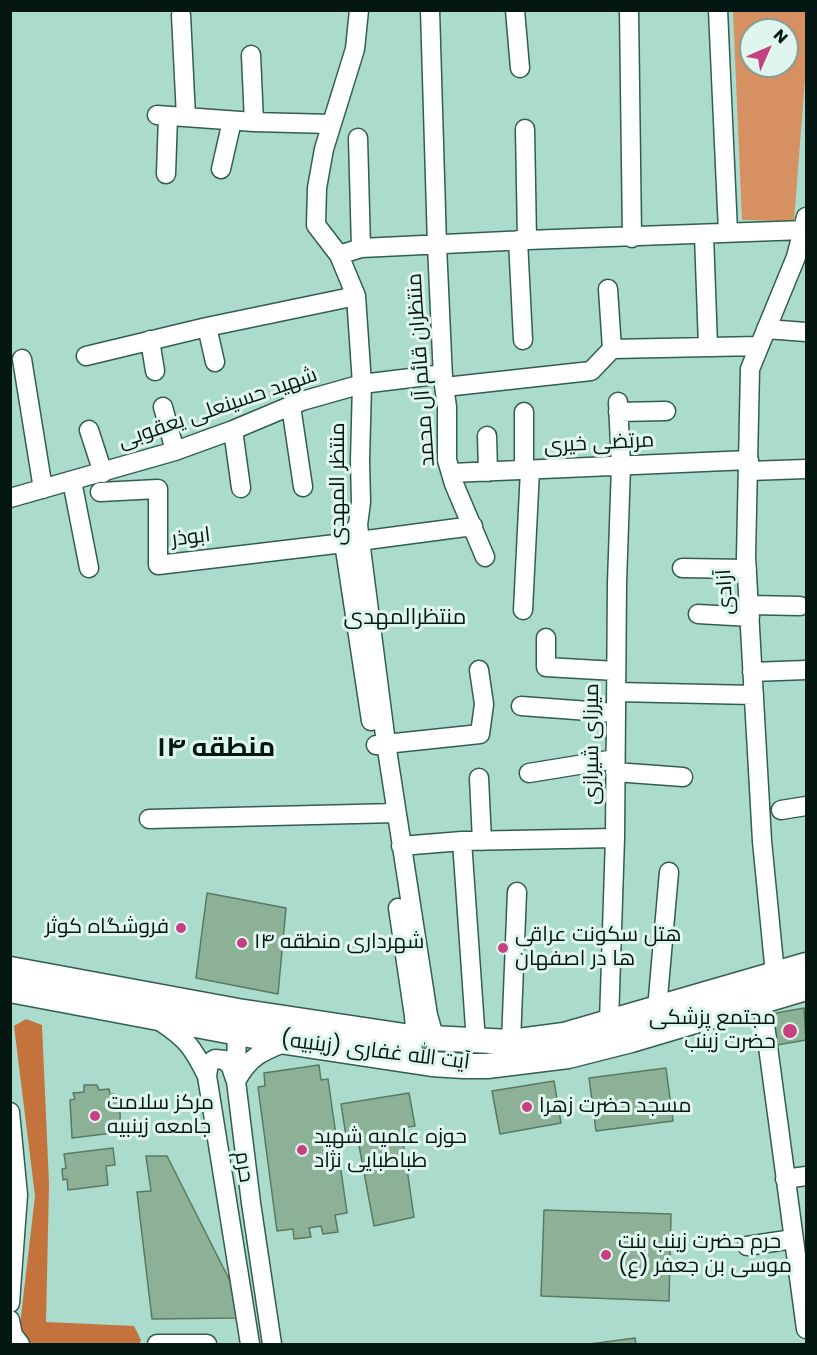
<!DOCTYPE html>
<html>
<head>
<meta charset="utf-8">
<style>
	body { margin:0 }
	#map { position:relative; width:817px; height:1355px; overflow:hidden; background:#abdbcc; font-family:Poppins,sans-serif }
	canvas { display:block }
	.frame { position:absolute; inset:0; border:12px solid #051712; pointer-events:none }
	.north { position:absolute; left:739px; top:18px; width:60px; height:60px; box-sizing:border-box; background:#def6ee; border:2px solid #879d96; border-radius:50%; rotate:45deg; font-size:16px; font-weight:700; line-height:24px; text-align:center; color:#051712 }
	.north::after { content:''; display:block; margin:auto; width:21px; height:27px; background:#c74182; clip-path:polygon(50% 0,100% 100%,50% 72%,0 100%) }
</style>
</head>
<body>
<div id="map">
<canvas width="817" height="1355"></canvas>
<div class="frame"></div>
<div class="north">N</div>
</div>
<script>
const ctx = document.querySelector('canvas').getContext('2d');
ctx.lineJoin = 'round';
function fill(path, color) { ctx.fillStyle = color; ctx.fill(path, 'evenodd'); }
function stroke(path, color, width, dash) { ctx.strokeStyle = color; ctx.lineWidth = width; ctx.lineCap = dash ? 'butt' : 'round'; ctx.setLineDash(dash || []); ctx.stroke(path); }
function label(font, color, halo, rows, align = 'center') {
  ctx.font = font + ' Poppins,Cairo,sans-serif'; ctx.lineWidth = 6; ctx.setLineDash([]); ctx.textBaseline = 'middle'; ctx.strokeStyle = halo; ctx.fillStyle = color; for (const [text, x, y, turn = 0] of rows) {
    ctx.save(); ctx.translate(x, y); ctx.rotate((+turn || 0) * Math.PI / 180); ctx.textAlign = isNaN(turn) ? turn : align; if (halo) ctx.strokeText(text, 0, 0); ctx.fillText(text, 0, 0); ctx.restore();
  }
}
const green = new Path2D(`
	M733 11H806V66L794 221 742 220ZM751 30H787V66H751Z`);
const forest = new Path2D(`
	M26 1019 42 1025 49 1184 46 1322 134 1326 141 1340 139 1344H29L24 1341 20 1325 35 1196 14 1026Z`);
const building = new Path2D(`
	M207 893 286 908 278 994 196 978Z
	M804 1008 806 1040 777 1045 771 1014Z
	M319 1065 321 1080 328 1079 347 1213 335 1215 338 1232 323 1234 321 1226 309 1228 311 1237 294 1239 293 1229 277 1231 258 1087 265 1086 264 1073Z
	M666 1068 673 1121 596 1131 589 1078Z
	M554 1081 561 1123 500 1134 492 1091Z
	M84 1085H97L99 1090 109 1089 110 1094 119 1095 121 1132 72 1138 70 1100 75 1099 73 1093 84 1092Z
	M409 1093 415 1126 401 1128 414 1217 374 1226 357 1135 346 1136 341 1104Z
	M113 1148 115 1165 106 1166 108 1185 68 1190 67 1179 63 1180 62 1169 66 1168 64 1154Z
	M146 1156H167L230 1281 237 1318 152 1319 137 1192 151 1191Z
	M544 1210 671 1214 669 1301 541 1296Z
	M635 1338 636 1344H590Z`);
const minor = new Path2D(`
	M359 10 355 49 324 149 317 188 316 225 339 255 356 296 362 384 360 461 361 502 358 525 386 743 428 1015 435 1040
	M430 10 437 245 443 378 447 407V460L454 484 485 557
	M515 10 520 68
	M629 10 632 238
	M718 10 728 232
	M181 15 186 117
	M251 55 254 122
	M157 115 254 122 331 124
	M525 129 527 240
	M358 138 361 248
	M221 169 232 121
	M166 174 168 116
	M704 235 708 346
	M518 240 523 340
	M339 255 361 248 527 240 804 230
	M608 289 612 349
	M207 327 215 362
	M766 329 806 332
	M150 340 155 371
	M86 356 207 327 356 296
	M22 359 43 489
	M445 387 591 371 612 349 759 346
	M291 406 303 487
	M163 407 175 451
	M618 412 666 411
	M89 430 103 473
	M233 430 241 488
	M487 436 488 472
	M524 470V412
	M749 471 806 469
	M451 473 749 460
	M72 481 89 568
	M100 492 158 489V565L344 543 473 526
	M10 498 175 451 233 430 302 401 362 384 443 374
	M358 525 344 543 371 721
	M682 568 747 569
	M749 605 800 606
	M523 610 530 470
	M698 614 750 617
	M546 638V667L616 671
	M752 672 806 670
	M616 692 754 695
	M521 706 616 713
	M376 745 480 734 484 704 479 670
	M615 772 683 777
	M529 773 615 759
	M479 778 482 841
	M781 810 806 806
	M149 819 396 813
	M462 841 476 1042
	M401 846 462 841 615 838
	M398 908 414 1016 415 1029 411 1037
	M775 974 762 841 746 557 750 369 796 257 806 217
	M762 1002 806 1329
	M657 1009 669 872
	M161 1022C187 1039 193 1048 207 1076L250 1344
	M237 1022 236 1081 251 1203 272 1344
	M609 1022 615 838 617 583 621 466 618 402
	M511 1042 517 892
	M207 1076 209 1063 215 1059 225 1060 231 1067 235 1079
	M236 1081C250 1056 261 1052 286 1042
	M10 1112 18 1195 10 1303
	M785 1179 806 1176
	M747 1246 793 1239
	M10 1320 13 1335 20 1344
	M157 1344H207`);
const major = new Path2D(`
	M10 969 238 1011 411 1037 511 1042 564 1035 806 965
	M10 990 286 1042 432 1064 463 1066H487L568 1056 631 1040 806 988`);
const markers = [
	[181,928,6,"#c74182"],
	[242,943,6,"#c74182"],
	[503,948,6,"#c74182"],
	[790,1031,8,"#c74182"],
	[527,1107,6,"#c74182"],
	[95,1116,6,"#c74182"],
	[302,1150,6,"#c74182"],
	[606,1255,6,"#c74182"]
];
const streetNames = [
	["منتظران قائم آل محمد",422,370,-94],
	["شهید حسینعلی یعقوبی",218,409,-19],
	["مرتضی خیری",599,444,-3],
	["منتظر المهدی",339,484,-90],
	["ابوذر",191,538,-7],
	["آزادی",726,592,-93],
	["میرزای شیرازی",593,744,-90],
	["آیت الله غفاری (زینبیه)",375,1052,7],
	["حرم",243,1167,81]
];
const poiNames = [
	["فروشگاه کوثر",169,928,"right"],
	["هتل سکونت عراقی",515,936],
	["ها در اصفهان",515,960],
	["شهرداری منطقه ۱۴",254,943],
	["مجتمع پزشکی",776,1019,"right"],
	["حضرت زینب",776,1043,"right"],
	["مرکز سلامت",107,1104],
	["جامعه زینبیه",107,1128],
	["مسجد حضرت زهرا",539,1107],
	["حوزه علمیه شهید",314,1138],
	["طباطبایی نژاد",314,1162],
	["حرم حضرت زینب بنت",618,1243],
	["موسی بن جعفر (ع)",618,1267]
];
const neighbourhoodNames = [
	["منتظرالمهدی",405,618]
];
const districtNames = [
	["منطقه ۱۴",216,749]
];
fill(green, '#d69062');
fill(forest, '#c3733b');
fill(building, '#8db197');
stroke(building, '#587a62', 1.5);
stroke(minor, '#315e51', 21);
stroke(major, '#315e51', 27);
stroke(minor, '#fff', 18);
stroke(major, '#fff', 24);
for (const [x, y, r, color] of markers) { const dot = new Path2D(); dot.arc(x, y, r, 0, 2 * Math.PI); ctx.fillStyle = color; ctx.fill(dot); stroke(dot, '#def6ee', 2); }
label('21px', '#051712', '#def6ee', streetNames);
label('21px', '#051712', '#def6ee', poiNames, 'left');
label('22px', '#051712', '#def6ee', neighbourhoodNames);
label('bold 27px', '#051712', '#def6ee', districtNames);
</script>
</body>
</html>
